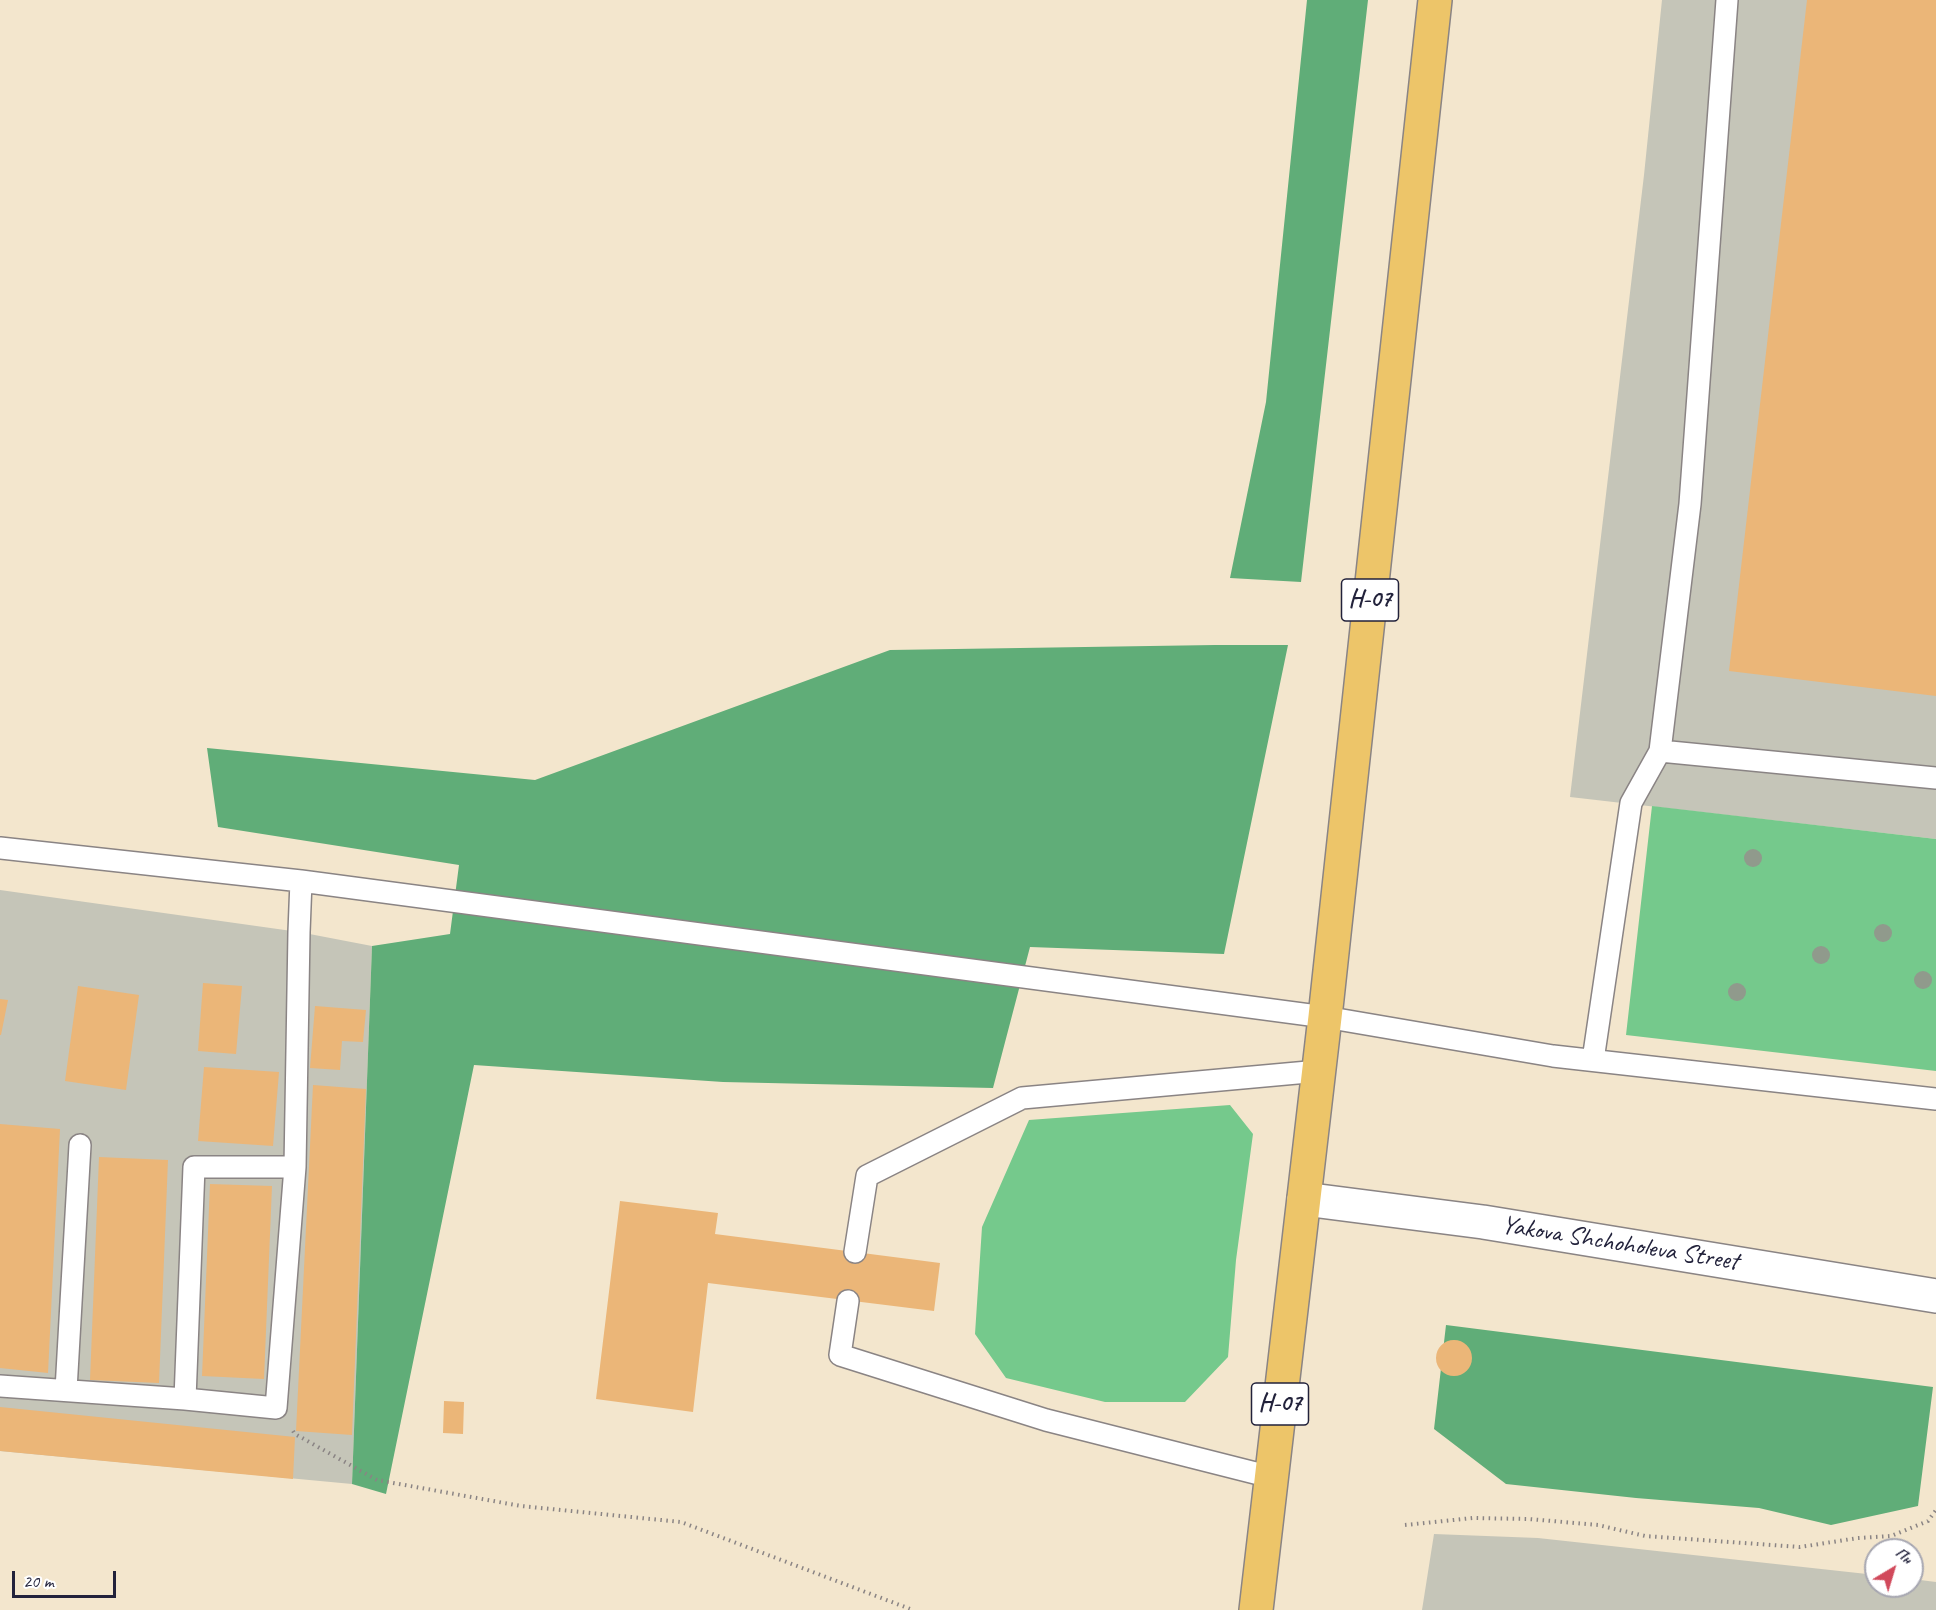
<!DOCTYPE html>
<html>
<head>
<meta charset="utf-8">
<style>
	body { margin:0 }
	#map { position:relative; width:1936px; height:1610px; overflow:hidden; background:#f3e6cd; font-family:Caveat,sans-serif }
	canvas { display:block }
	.north { position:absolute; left:1864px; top:1538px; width:60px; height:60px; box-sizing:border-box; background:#fff; border:2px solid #a7a7b1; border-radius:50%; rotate:38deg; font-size:16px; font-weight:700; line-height:24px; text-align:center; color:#22223b }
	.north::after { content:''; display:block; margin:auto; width:21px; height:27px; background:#d1495b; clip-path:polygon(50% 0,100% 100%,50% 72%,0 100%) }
	.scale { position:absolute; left:12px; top:1571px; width:104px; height:27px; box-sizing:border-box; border:3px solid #22223b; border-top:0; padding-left:8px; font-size:18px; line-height:21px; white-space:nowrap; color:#22223b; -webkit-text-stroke:4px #fff; paint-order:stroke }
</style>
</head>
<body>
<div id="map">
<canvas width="1936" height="1610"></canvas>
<div class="north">Пн</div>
<div class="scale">20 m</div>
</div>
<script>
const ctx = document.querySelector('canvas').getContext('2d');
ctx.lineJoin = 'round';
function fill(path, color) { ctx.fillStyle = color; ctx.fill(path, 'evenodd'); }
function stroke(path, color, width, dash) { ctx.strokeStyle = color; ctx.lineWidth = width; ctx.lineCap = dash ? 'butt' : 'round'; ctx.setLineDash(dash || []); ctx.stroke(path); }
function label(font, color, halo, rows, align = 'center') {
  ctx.font = font + ' Caveat,sans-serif'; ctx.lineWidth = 4.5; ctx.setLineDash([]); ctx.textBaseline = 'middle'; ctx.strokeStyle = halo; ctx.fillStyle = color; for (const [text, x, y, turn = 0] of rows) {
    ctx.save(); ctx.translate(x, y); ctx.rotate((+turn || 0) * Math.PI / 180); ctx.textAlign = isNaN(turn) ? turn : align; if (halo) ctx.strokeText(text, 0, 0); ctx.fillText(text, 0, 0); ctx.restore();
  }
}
const industrial = new Path2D(`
	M1662 0H1936V839L1570 797 1644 175Z
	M0 890 299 932 372 946 352 1484 0 1451Z
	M1434 1534 1538 1538 1876 1575V1586H1912V1579L1936 1582V1610H1422Z`);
const green = new Path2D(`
	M1652 806 1936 839V1071L1626 1035Z
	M1230 1105 1253 1134 1236 1260 1228 1357 1185 1402H1105L1006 1378 975 1334 982 1227 1029 1120Z`);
const forest = new Path2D(`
	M1307 0H1368L1301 582 1230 578 1266 402Z
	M1215 645H1288L1224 954 1030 947 993 1088 723 1082 474 1065 386 1494 352 1484 372 946 450 934 459 865 218 827 207 748 535 780 890 650Z
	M1446 1325 1933 1387 1918 1506 1831 1525 1759 1508 1636 1498 1506 1484 1434 1429Z`);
const building = new Path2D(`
	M1807 0H1936V696L1729 671Z
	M203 983 242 986 236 1054 198 1051Z
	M78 986 139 995 126 1090 65 1081Z
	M0 999 8 1000 1 1035H0Z
	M315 1006 366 1010 363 1042 342 1041 340 1070 310 1068Z
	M204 1067 279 1072 273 1146 198 1141Z
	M313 1085 366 1089 352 1435 296 1431Z
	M0 1124 60 1129 48 1373 0 1368Z
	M99 1157 168 1160 159 1383 90 1380Z
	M210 1184 272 1186 264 1379 202 1376Z
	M620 1201 718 1213 715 1234 940 1263 934 1311 708 1283 693 1412 596 1399Z
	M1436 1358a18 18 0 1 1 36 0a18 18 0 1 1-36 0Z
	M444 1401 464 1402 463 1434 443 1433Z
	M0 1407 295 1437 293 1479 0 1451Z`);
const path = new Path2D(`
	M293 1431 295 1434 377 1480 521 1506 681 1522 913 1610
	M1405 1525 1473 1518 1529 1519 1598 1525 1645 1536 1800 1547 1858 1538 1891 1536 1928 1521 1936 1510`);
const service = new Path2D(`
	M1660 751 1936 778
	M0 848 301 881 1325 1017 1553 1056 1936 1099
	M1593 1060 1631 803 1660 751 1690 504 1727 0
	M855 1252 867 1176 1022 1098 1319 1071
	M848 1301 840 1355 1046 1420 1271 1477
	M0 1386 185 1399 276 1408 295 1167 299 932 301 881
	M66 1390 80 1145
	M185 1399 194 1167H295`);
const minor = new Path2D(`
	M1304 1199 1483 1222 1936 1296`);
const primary = new Path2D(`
	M1256 1610 1325 1017 1435 0`);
const trees = [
	[1753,858],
	[1883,933],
	[1821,955],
	[1923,980],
	[1737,992]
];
const shields = [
	[1370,600,57],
	[1280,1404,57]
];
const shieldNames = [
	["Н-07",1370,600],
	["Н-07",1280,1404]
];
const streetNames = [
	["Yakova Shchoholeva Street",1620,1244,9]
];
fill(industrial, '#c5c5b8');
fill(green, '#75c98c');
fill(forest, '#60ad78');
fill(building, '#ebb678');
stroke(service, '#8a8484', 24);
stroke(minor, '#8a8484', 36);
stroke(primary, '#8a8484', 36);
stroke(path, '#8a8484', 4, [1.5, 4.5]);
stroke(service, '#fff', 21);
stroke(minor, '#fff', 33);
stroke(primary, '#edc569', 33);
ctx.fillStyle = '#909a8c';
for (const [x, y] of trees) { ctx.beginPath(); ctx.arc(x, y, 9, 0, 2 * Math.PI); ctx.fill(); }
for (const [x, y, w] of shields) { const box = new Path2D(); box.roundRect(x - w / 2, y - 21, w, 42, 4.5); ctx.fillStyle = '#fff'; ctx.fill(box); stroke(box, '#22223b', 1.5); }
label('bold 24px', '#22223b', null, shieldNames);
label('26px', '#22223b', '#fff', streetNames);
</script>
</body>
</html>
